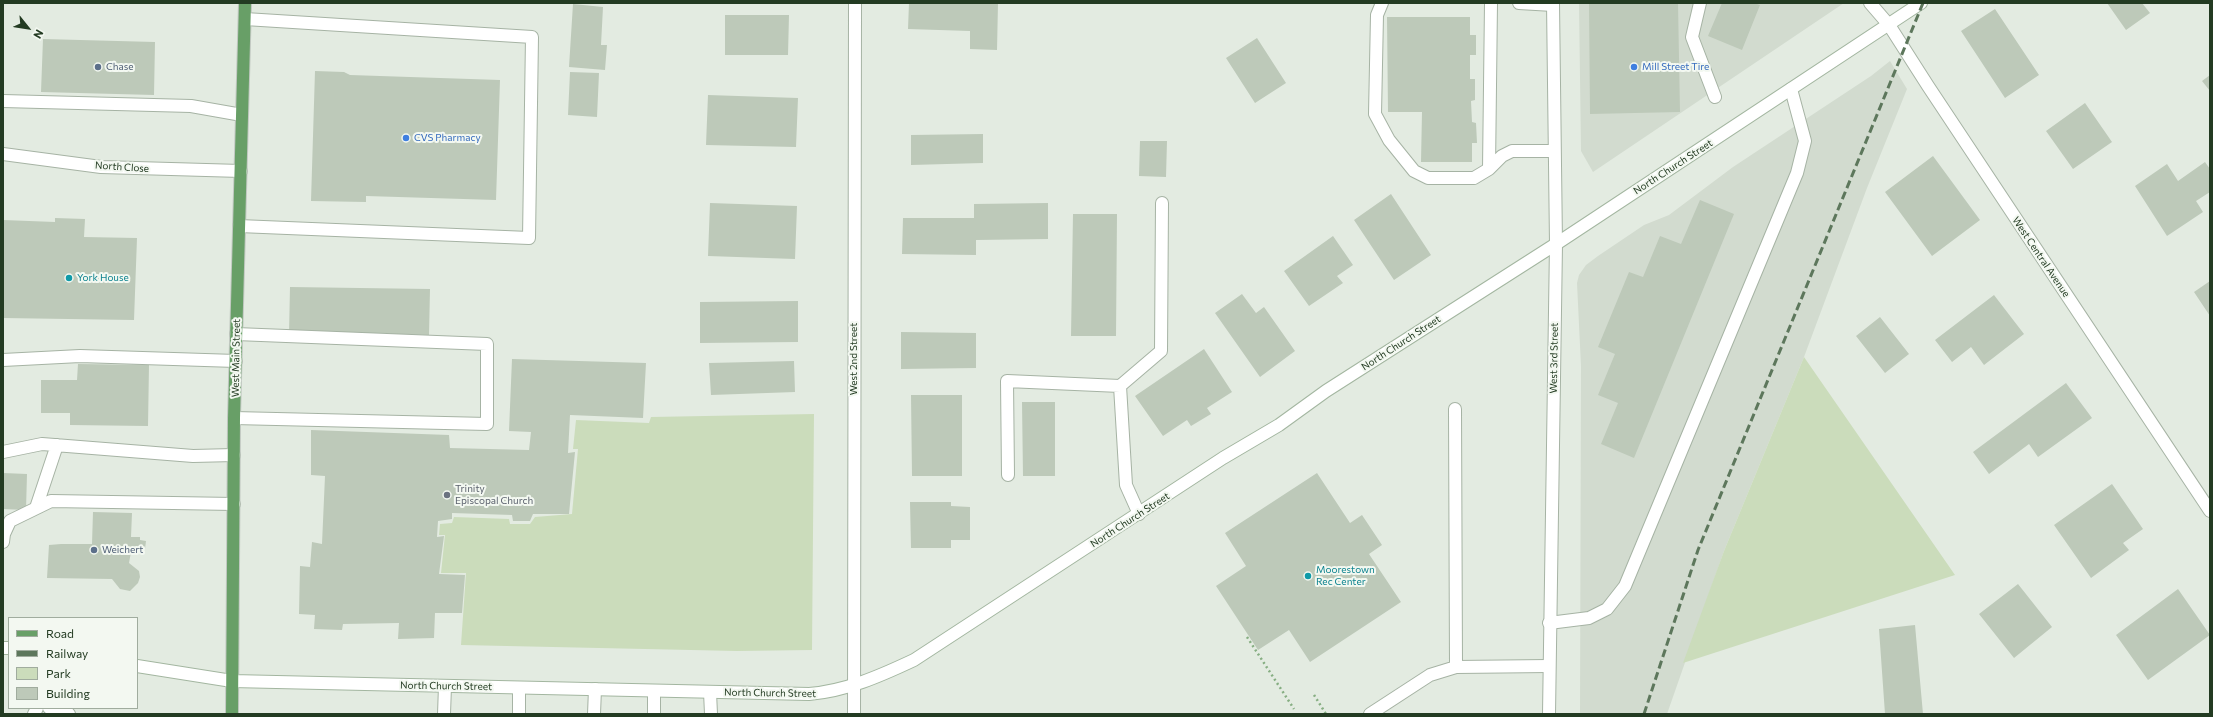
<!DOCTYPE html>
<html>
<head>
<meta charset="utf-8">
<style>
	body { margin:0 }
	#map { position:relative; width:2213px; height:717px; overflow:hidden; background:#e3ebe1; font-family:Commissioner,sans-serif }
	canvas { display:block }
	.frame { position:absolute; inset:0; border:4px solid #233b22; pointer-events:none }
	.legend { position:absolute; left:8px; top:617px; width:130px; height:92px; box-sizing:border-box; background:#f3f8f1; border:1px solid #a0ac9e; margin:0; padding:5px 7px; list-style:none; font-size:12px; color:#233b22 }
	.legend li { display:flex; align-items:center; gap:8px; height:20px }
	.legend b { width:20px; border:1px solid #a0ac9e }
	.north { position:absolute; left:8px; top:8px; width:40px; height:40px; -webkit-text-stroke:3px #f3f8f1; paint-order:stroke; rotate:120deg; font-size:11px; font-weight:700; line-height:16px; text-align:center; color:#233b22 }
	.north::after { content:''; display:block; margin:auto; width:14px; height:18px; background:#233b22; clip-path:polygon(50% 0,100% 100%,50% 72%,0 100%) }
</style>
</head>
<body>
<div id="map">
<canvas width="2213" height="717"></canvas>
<div class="frame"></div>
<ul class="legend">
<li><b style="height:5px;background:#689f67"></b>Road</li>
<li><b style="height:5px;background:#5d775c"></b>Railway</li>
<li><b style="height:11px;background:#cbdcbb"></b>Park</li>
<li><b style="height:11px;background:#bdc9b9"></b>Building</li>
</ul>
<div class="north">N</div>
</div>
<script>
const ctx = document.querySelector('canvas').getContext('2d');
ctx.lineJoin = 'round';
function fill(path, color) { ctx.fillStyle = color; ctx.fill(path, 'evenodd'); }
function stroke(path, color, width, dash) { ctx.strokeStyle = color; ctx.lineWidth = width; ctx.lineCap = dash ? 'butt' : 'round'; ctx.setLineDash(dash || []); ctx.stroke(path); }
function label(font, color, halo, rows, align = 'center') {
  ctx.font = font + ' Commissioner,sans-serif'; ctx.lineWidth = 4; ctx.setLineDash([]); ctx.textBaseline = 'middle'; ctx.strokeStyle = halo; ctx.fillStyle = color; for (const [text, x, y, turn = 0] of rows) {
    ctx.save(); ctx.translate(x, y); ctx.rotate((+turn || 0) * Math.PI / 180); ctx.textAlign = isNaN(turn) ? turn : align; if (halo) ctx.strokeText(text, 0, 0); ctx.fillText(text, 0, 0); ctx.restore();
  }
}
const built = new Path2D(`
	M1579 3H1844L1593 172 1581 151Z
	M1890 61 1907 89 1867 188 1804 357 1724 551 1667 714H1580L1581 366 1577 283 1579 275 1586 265 1598 256 1644 225 1669 215 1733 167 1871 76Z`);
const green = new Path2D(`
	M1804 357 1955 575 1683 663 1724 551Z
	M814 414 812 650 737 651 461 645 466 573H441L445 535H439L440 524 452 523 454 517 509 519 510 524H530L535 517 572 514 578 449H573L576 420 649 423 651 417Z`);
const building = new Path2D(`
	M909 3H998L997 50 970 49V31L908 29Z
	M1589 3H1678L1680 112 1590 114Z
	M1722 3H1754L1760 5 1742 50 1708 36Z
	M2107 3H2142L2150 13 2126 30Z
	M573 4 603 7 601 45H607L605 70 569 67Z
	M1995 9 2039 75 2005 98 1961 31Z
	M725 15H789L788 55H725Z
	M1387 17H1470V35H1476V55H1470V79H1475V100L1471 101 1472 122 1476 123 1477 143H1472V162H1421L1422 112H1388Z
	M1257 38 1286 83 1255 103 1226 58Z
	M43 39 155 42 154 95 41 92Z
	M315 71 344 72 350 75 500 80 496 200 366 196V202L311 201Z
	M570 72 599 73 597 117 568 115Z
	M2210 75V91L2202 81Z
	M708 95 798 98 796 147 706 145Z
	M2085 103 2112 142 2073 169 2046 131Z
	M983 134V163L911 165V135Z
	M1140 141H1167L1166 177 1139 176Z
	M1933 156 1980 220 1932 256 1885 192Z
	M2205 162 2210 169V192L2196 201 2203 212 2167 236 2135 186 2167 164 2178 181Z
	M1391 194 1431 255 1394 280 1354 220Z
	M1700 200 1734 214 1634 458 1601 444 1618 403 1598 395 1615 354 1598 347 1629 272 1643 277 1660 236 1681 244Z
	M710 203 797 206 795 259 708 256Z
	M1048 203V239L976 240V255L902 254 903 218H974V204Z
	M1073 214H1117L1116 336H1071Z
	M55 218 85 219 84 237 137 238 134 320 3 318V220L55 222Z
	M1333 236 1353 265 1337 276 1343 283 1309 306 1284 271Z
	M2210 281V316L2194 292Z
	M290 287 430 289 429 335 366 333 365 337 289 335Z
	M1242 294 1256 313 1264 307 1295 351 1260 377 1215 313Z
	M1994 295 2024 334 1984 365 1971 347 1952 362 1935 340Z
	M798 301V342L700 343V302Z
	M1880 317 1909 354 1885 373 1856 336Z
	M901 332 976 333V368L901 369Z
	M1204 349 1232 392 1207 408 1211 414 1191 426 1187 420 1163 436 1135 396Z
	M512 359 646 363 643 418 570 415 568 453 575 452 569 514H533L530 521H513L512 515 452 513V519L438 521 437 537 444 536 439 574 465 575 462 613H435L434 638 398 639 399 623 343 624 342 630 314 629 315 615 299 614 300 566 310 567 312 542 322 544 325 476 311 475V430L449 435 450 448 529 450 531 432 509 431Z
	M794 361 795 392 711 395 709 363Z
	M78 364 149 365 148 426 70 425V413H41V380H77Z
	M2066 383 2092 418 2038 457 2029 444 1989 474 1973 452Z
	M911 395H962V476H912Z
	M1022 402H1055V476H1023Z
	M3 473 27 474 26 510 3 509Z
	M1317 473 1350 523 1362 515 1382 545 1369 554 1401 602 1310 662 1289 630 1258 650 1216 586 1246 566 1225 533Z
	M2112 484 2143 529 2123 543 2129 550 2091 578 2054 525Z
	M910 502H951V506L970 507V540H951V548H911Z
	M93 512 132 513 131 537H140V540L146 541 145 549H138L139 552H131L129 563 139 571 140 577 138 583 130 591 120 589 112 579 47 578 49 545 61 544H92Z
	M2018 584 2052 627 2014 658 1979 614Z
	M2178 589 2210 635 2148 680 2116 635Z
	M1915 625 1923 714H1885L1879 629Z`);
const path = new Path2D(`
	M1247 637 1294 709
	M1314 695 1326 714`);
const service = new Path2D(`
	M1382 3 1377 15 1375 114 1389 140 1414 171 1428 178H1474L1489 169 1502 156 1512 151H1554
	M1519 3 1553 5
	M1700 3 1692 37 1715 97
	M1870 3 1889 25
	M3 101 191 106 242 115
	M1489 169 1491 3
	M239 226 529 238 532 37 245 19
	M3 360 80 356 236 361
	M1455 409 1456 667 1549 666
	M234 418 487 424V344L236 334
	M3 452 42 444 193 456 234 455
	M1008 475 1007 381 1120 386
	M36 508 57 445
	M1139 514 1126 485 1120 386 1161 351 1162 203
	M3 542 4 534 10 521 51 501 234 504
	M1549 623 1589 618 1607 609 1625 586 1797 173 1805 141 1791 89
	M654 691V714
	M710 692 711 714
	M49 708 69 714
	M34 714 37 708
	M444 714 445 686
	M519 714V688
	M594 714 595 689
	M1370 714 1430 675 1456 667`);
const minor = new Path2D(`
	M1889 25 1928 86 2210 511
	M3 154 101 167 241 171
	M854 714 855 3
	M1549 714 1556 244 1553 3`);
const secondary = new Path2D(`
	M3 648H9
	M137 666 232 681 809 694C846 691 880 676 914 660L1223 458 1279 425 1326 391 1556 244 1921 3`);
const primary = new Path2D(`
	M232 714 234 418 245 3`);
const rail = new Path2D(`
	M1644 714 1698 550 1923 3`);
const markers = [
	[98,67,4,"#5c6f8a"],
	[1634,67,4,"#3f7fe0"],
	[406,138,4,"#3f7fe0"],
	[69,278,4,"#0f9aa8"],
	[447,495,4,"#6b7280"],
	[94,550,4,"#5c6f8a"],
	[1308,576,4,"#0f9aa8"]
];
const serviceNames = [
	["Chase",106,67],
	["Weichert",102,550]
];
const shopNames = [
	["Mill Street Tire",1642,67],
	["CVS Pharmacy",414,138]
];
const streetNames = [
	["North Close",122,167,4],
	["North Church Street",1673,167,-33],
	["West Central Avenue",2041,257,56],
	["North Church Street",1401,343,-33],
	["West Main Street",236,358,-89],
	["West 3rd Street",1554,358,-89],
	["West 2nd Street",854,359,-90],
	["North Church Street",1130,520,-33],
	["North Church Street",446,686,1],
	["North Church Street",770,693,1]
];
const cultureNames = [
	["York House",77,278],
	["Moorestown",1316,570],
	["Rec Center",1316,582]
];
const worshipNames = [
	["Trinity",455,489],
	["Episcopal Church",455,501]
];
fill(built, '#d2dbcf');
fill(green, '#cbdcbb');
fill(building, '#bdc9b9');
stroke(service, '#a6b3a4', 14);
stroke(minor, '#a6b3a4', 14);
stroke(secondary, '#a3b6a0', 14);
stroke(primary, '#c1c8c1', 14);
stroke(path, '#86ae82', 2.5, [2, 3]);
stroke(service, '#fff', 12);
stroke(minor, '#fff', 12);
stroke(secondary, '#fff', 12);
stroke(primary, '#689f67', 12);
stroke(rail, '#5d775c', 3, [8, 4]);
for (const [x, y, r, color] of markers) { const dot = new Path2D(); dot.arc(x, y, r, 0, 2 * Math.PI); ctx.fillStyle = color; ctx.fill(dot); stroke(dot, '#f3f8f1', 1.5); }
label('10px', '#4e5e75', '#f3f8f1', serviceNames, 'left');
label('10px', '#366cbe', '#f3f8f1', shopNames, 'left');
label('10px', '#233b22', '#f3f8f1', streetNames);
label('10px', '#0d838f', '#f3f8f1', cultureNames, 'left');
label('10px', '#5b616d', '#f3f8f1', worshipNames, 'left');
</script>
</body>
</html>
